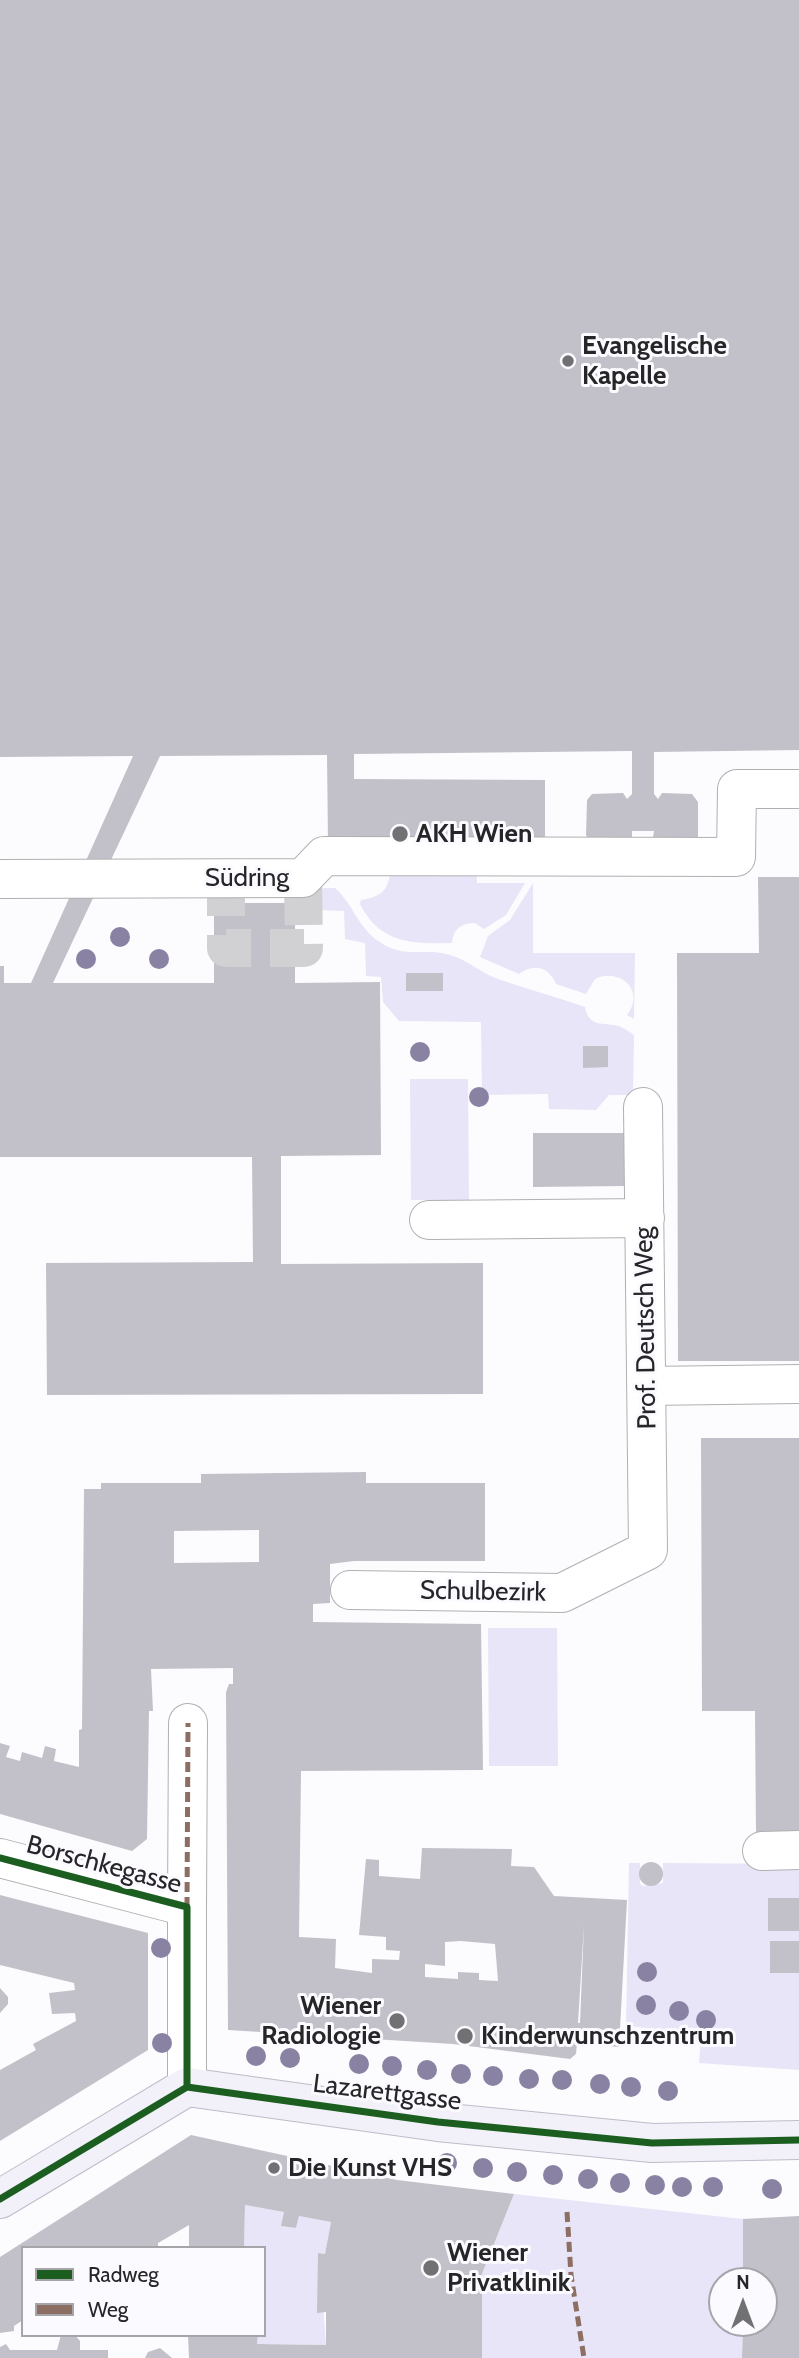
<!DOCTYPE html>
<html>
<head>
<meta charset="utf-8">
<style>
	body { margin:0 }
	#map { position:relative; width:799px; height:2358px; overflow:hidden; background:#fcfcfe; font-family:Cabin,sans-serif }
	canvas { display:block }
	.legend { position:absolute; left:21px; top:2246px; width:245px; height:91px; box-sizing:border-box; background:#fbfbff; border:2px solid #a6a5a9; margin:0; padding:9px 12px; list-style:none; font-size:21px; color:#262528 }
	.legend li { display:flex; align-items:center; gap:14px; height:35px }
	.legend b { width:35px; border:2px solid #a6a5a9 }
	.north { position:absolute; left:708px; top:2267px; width:70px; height:70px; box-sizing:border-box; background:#fbfbff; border:2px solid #a6a5a9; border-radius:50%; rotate:0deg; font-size:19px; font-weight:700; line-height:28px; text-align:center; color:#262528 }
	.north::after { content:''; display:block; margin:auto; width:24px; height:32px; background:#717073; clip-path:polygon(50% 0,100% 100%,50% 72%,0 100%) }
</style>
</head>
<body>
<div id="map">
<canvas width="799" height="2358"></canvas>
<ul class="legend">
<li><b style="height:9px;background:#1b5e20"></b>Radweg</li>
<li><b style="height:9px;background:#8d6e63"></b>Weg</li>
</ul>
<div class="north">N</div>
</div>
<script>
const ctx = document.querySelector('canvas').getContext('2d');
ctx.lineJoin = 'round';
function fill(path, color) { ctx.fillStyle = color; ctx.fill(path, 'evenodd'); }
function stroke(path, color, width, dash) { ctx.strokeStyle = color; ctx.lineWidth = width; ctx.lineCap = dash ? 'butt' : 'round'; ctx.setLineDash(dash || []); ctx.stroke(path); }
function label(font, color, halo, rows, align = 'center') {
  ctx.font = font + ' Cabin,sans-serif'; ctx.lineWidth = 6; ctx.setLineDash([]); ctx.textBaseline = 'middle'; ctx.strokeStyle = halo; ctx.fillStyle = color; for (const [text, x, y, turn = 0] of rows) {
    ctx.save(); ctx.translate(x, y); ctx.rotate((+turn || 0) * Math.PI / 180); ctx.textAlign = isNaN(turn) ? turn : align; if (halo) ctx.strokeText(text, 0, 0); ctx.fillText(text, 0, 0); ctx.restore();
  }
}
const green = new Path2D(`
	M476 867 477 883H525L506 915 484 929 475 923C461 923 453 929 452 943 413 944 380 944 360 904L361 900C380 897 389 891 390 871Z
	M533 883V953H635L634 1019 627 1015C646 991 620 967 595 979L586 994 556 984C549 967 534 963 519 974L480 957 488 936 510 920Z
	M324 888H335C353 904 358 927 378 941 405 960 424 947 450 955 468 960 481 973 498 979 527 989 556 997 585 1007 589 1028 603 1022 618 1026 623 1027 629 1032 634 1035L633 1095H609L596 1110 549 1109 548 1094 482 1095 481 1022 399 1021 383 1002 381 977 366 976 365 943 345 939 344 911 317 910V890Z
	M410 1079H468L469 1200H411Z
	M488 1628H557L558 1766H489Z
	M629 1863H640V1884L643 1886 663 1883V1863L799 1864V2070L699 2063 701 2033 626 2026Z
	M514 2194 743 2219V2281H722V2323H743L742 2358H482V2274Z
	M245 2205 284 2212 282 2226 296 2228 299 2216 331 2222 325 2254 319 2253 326 2345 257 2344 258 2335H264V2248H244Z`);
const building = new Path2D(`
	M0 0H799V750L654 752V794L658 799 662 793 692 794 698 802V837L691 845 653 838 654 831H632V838L592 845 586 835 587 800 592 794 623 793 627 799 632 794V751L354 754V779L545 780V845L328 844 327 755 160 756 53 983H214V903H295V983L380 982 381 1155 281 1156V1264L483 1263V1394L47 1395 46 1263 253 1262 252 1157H0V966H4V983H31L133 756 0 757Z
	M758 877H799V1361H678L677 953H759Z
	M406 973H443V991H406Z
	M583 1046H608V1067L583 1068Z
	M533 1133H624V1186L533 1187Z
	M701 1438H799V1834H756L755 1711H702Z
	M366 1472V1483H485V1561H354L330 1564V1603L313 1604V1622L481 1624 483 1770 301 1771 299 1937 336 1939 335 1968 372 1973V1959L399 1960 400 1951 386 1950V1937L359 1935 366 1859 379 1860V1876L420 1879 422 1848 512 1849 511 1866 534 1867 554 1896 627 1900 619 2047 577 2043 576 2054 570 2059 453 2044 228 2030 226 1692 229 1684H233V1668L151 1669 153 1711H149L147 1839 132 1851 0 1814V1743L10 1746 6 1757 20 1761 22 1752 42 1758 45 1746 56 1749 54 1761 79 1767V1730L82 1729 84 1489H101V1483H201V1474ZM259 1530V1562L174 1563V1531ZM584 1925 580 2023H578ZM461 1941 495 1944 498 1981 479 1980V1973L458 1972V1979L425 1977V1964L445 1966V1942Z
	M639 1874a12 12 0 1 1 24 0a12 12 0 1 1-24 0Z
	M0 1895 148 1933V2050L0 2141V2070L36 2050 33 2044 76 2021 75 2013 52 2014 49 1993 75 1990 74 1983 0 1965Z
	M768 1898H799V1931H768Z
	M770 1941H799V1973H770Z
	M0 1988 8 1997V2004L0 2013Z
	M191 2135 397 2180 514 2194 482 2274V2358H189L188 2335H258L257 2344 326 2345V2312L317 2313 318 2253 325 2254 331 2222 299 2216 296 2228 281 2226 284 2212 245 2205 244 2248H189V2225L158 2243V2248H23V2320L14 2326V2331L0 2333V2257Z
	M799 2216V2358H742L743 2323H764V2281H743V2219Z
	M61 2335H75L80 2341V2350H108V2358H0V2347L6 2344 10 2350H57Z
	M160 2348 172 2358H145L148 2352Z`);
const minorTunnel = new Path2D(`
	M226 878V948H304L303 878`);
const minor = new Path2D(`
	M0 879 303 878 324 856 736 857 737 789H799
	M429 1220 645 1218
	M646 1386 799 1384
	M350 1590 562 1593 648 1550 643 1107
	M762 1851 799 1850
	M0 1858 187 1907V2087
	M187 1907 188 1723`);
const major = new Path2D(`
	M0 2199 187 2087 438 2122 652 2143 799 2140`);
const quiet = new Path2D(`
	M187 1907 188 1723
	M567 2212 571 2275 584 2358`);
const cycleway = new Path2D(`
	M0 1858 187 1907V2087
	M0 2199 187 2087 438 2122 652 2143 799 2140`);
const trees = [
	[120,937],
	[86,959],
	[159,959],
	[420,1052],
	[479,1097],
	[161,1948],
	[647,1972],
	[646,2005],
	[679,2011],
	[706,2020],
	[162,2043],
	[256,2056],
	[290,2058],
	[359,2064],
	[392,2066],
	[427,2070],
	[461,2074],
	[493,2076],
	[529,2079],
	[562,2080],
	[600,2084],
	[631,2087],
	[668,2091],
	[447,2163],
	[483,2168],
	[517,2172],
	[553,2175],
	[588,2179],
	[620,2183],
	[655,2185],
	[682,2187],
	[713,2187],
	[772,2189]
];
const markers = [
	[568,361,7,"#717073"],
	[400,834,9,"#717073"],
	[397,2021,9,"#717073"],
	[465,2036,9,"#717073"],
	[274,2168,7,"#717073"],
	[431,2268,9,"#717073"]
];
const poiNames = [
	["Evangelische",582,346],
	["Kapelle",582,376],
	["AKH Wien",416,834],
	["Wiener",381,2006,"right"],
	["Radiologie",381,2036,"right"],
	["Kinderwunschzentrum",481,2036],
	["Die Kunst VHS",288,2168],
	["Wiener",447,2253],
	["Privatklinik",447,2283]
];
const streetNames = [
	["Südring",247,878],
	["Prof. Deutsch Weg",646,1328,-91],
	["Schulbezirk",483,1592,1],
	["Borschkegasse",104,1865,15],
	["Lazarettgasse",387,2093,7]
];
fill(green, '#e7e5f7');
fill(building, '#c2c1ca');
stroke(minorTunnel, '#d1d1d3', 38, [38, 19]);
stroke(minor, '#b0b0b2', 40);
stroke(major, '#bebcc9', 40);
stroke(minor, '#fff', 38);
stroke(major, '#f2f0f8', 38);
stroke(quiet, '#8d6e63', 5, [10, 5]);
stroke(cycleway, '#1b5e20', 7);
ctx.fillStyle = '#8a82a3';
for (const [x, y] of trees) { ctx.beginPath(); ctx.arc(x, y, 10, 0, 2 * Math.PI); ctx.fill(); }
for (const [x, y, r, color] of markers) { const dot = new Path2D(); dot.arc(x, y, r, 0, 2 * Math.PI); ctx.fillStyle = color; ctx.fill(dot); stroke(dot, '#fbfbff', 2.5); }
label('bold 26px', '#262528', '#fbfbff', poiNames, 'left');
label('26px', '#262528', '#fbfbff', streetNames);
</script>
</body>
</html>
